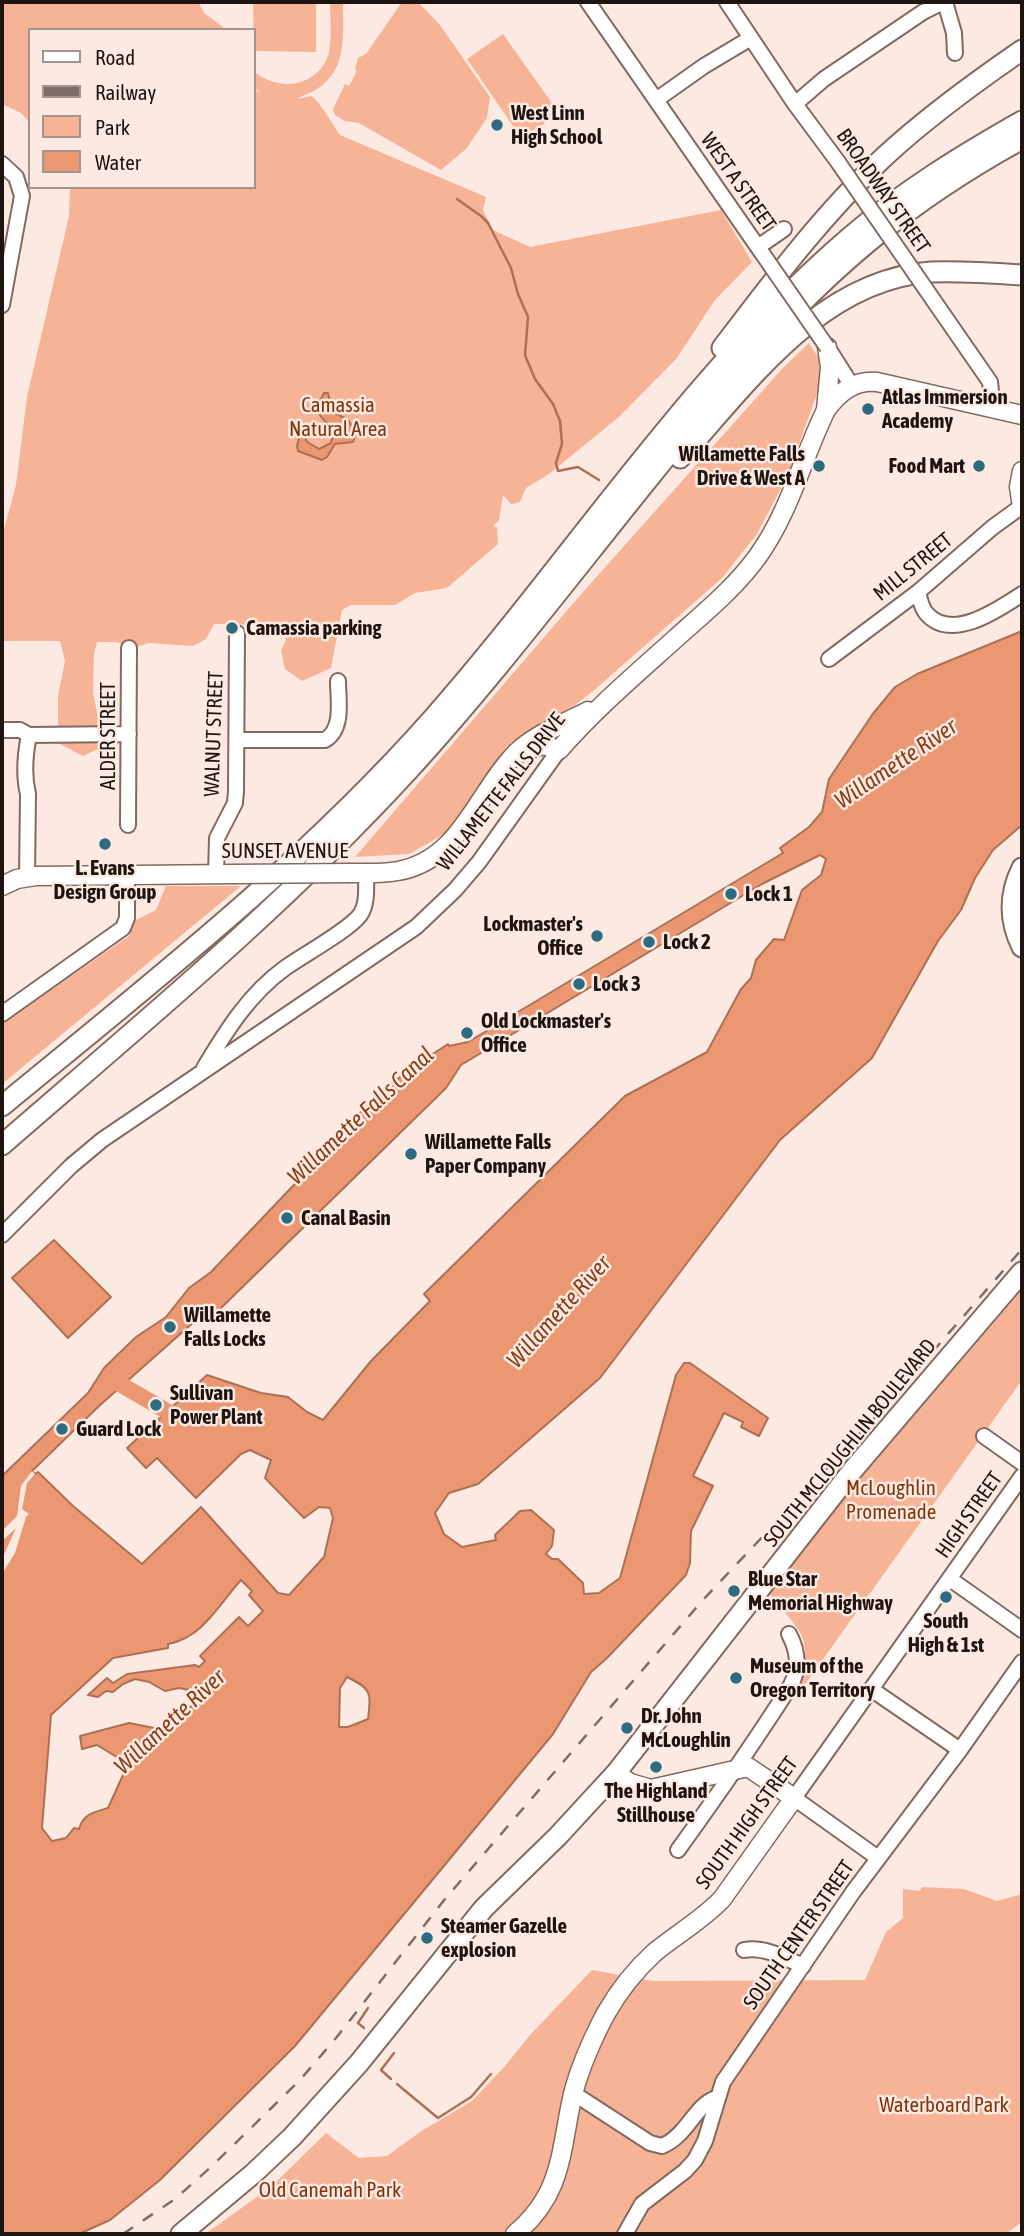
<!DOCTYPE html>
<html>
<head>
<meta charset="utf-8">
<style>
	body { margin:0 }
	#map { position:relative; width:1024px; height:2236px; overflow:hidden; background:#fceae2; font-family:"Asap Condensed",sans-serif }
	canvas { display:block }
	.frame { position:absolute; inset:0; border:4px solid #1e1410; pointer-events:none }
	.legend { position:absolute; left:28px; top:28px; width:228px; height:161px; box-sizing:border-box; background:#fceae2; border:2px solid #a3948e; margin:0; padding:9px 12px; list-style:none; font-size:21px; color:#1e1410 }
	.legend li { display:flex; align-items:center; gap:14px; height:35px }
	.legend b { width:35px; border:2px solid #a3948e }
</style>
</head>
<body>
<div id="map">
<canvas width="1024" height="2236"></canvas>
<div class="frame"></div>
<ul class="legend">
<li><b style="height:9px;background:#fff"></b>Road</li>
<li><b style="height:9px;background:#7b6e68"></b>Railway</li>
<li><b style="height:19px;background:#f6b395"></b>Park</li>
<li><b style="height:19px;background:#ea9772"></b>Water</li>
</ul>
</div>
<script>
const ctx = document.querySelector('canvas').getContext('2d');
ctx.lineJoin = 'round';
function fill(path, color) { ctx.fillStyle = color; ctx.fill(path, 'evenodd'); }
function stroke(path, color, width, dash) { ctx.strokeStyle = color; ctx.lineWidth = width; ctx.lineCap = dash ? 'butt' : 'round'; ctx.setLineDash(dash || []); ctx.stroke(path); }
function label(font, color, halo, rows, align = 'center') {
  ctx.font = font + ' "Asap Condensed",sans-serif'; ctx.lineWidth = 5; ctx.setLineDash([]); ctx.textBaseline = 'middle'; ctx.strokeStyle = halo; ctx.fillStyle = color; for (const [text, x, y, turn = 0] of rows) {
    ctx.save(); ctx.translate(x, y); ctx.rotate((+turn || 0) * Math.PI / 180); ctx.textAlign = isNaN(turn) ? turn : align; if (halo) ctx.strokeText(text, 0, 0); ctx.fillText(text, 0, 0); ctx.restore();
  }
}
const green = new Path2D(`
	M2 2H198L204 13 223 27 224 30H30V123L21 113 2 104Z
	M253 2H316V52L254 51Z
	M330 2H343C343 33 348 70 317 89 311 93 303 95 297 99L311 96C320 101 332 124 340 135L486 197 483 210 493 230 530 247 721 210 752 262 714 301 677 358 620 416 549 474 526 488 520 502 511 504 503 495 499 520 493 526 497 527 498 544 447 588 415 593 395 605H351L342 610 331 668 302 681 285 669 281 650 286 640V627L284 625 214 624 206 639 193 646 149 643 135 647 116 642H97L94 653 93 693 101 731 100 748 83 756 58 743V696L65 661 60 641H2V537L16 485 27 397 69 216 70 187H254V90L262 93 254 88V71C278 93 320 87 329 52 332 36 330 18 330 2Z
	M402 2H418L440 25 490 97 487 118 466 149 441 170 359 123 345 121 335 115 333 109 345 84 349 86 357 71 355 69 358 58 366 54Z
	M503 34 559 113 522 139 467 59Z
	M809 343 820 360 819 388 788 475 757 534 722 578 592 692 567 711 506 747 455 828 409 854 355 857 583 592 782 369Z
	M166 886H241L2 1084V1024L129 936 134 921 156 910Z
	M1022 1290V1380L794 1700C804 1682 810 1653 801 1634 795 1623 778 1605 769 1593L835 1508Z
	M922 1887 964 1889 997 1901 1022 1894V2222L1006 2234H205L271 2187 326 2133 359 2158 387 2156 420 2132 472 2101 505 2066 530 2035 592 1970 653 1981 865 1980 886 1932 903 1918V1889L920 1891Z`);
const water = new Path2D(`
	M324 393H328L333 412 348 420 356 433 353 442 335 444 327 457 322 460 298 451 297 446 300 435H304L307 442 319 449 331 443C336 428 327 425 319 414L320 401Z
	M1022 631V825L993 850 975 878 961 910 938 941 872 1058 780 1140 600 1378 478 1484 449 1493 435 1513 444 1534 462 1547 496 1540 495 1535 520 1511 531 1510 554 1530 552 1546 546 1554 552 1559H558L583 1583 584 1594 599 1593 620 1578 676 1375 684 1363H690L768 1418 759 1436 741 1427 743 1422 724 1413 693 1476 713 1486 691 1531 690 1563 686 1575 606 1659 591 1672 553 1734 295 2046 160 2180 110 2220 79 2234H2V1476L88 1393 104 1368 136 1337 166 1317 189 1288 211 1272 310 1168 324 1146 390 1085 413 1067 448 1044 449 1046 468 1042 783 853 780 848 809 827 822 812 829 779 872 715 895 687 917 674ZM820 855 826 859 821 875 802 890 784 940 774 939 756 960 751 978 741 989 707 1052 625 1096 424 1294 430 1301 371 1361 323 1420 307 1412 288 1397 261 1393 207 1375 127 1448 146 1468 157 1458 196 1498 241 1454 250 1450 271 1460 265 1478 304 1518 319 1507 330 1508 333 1518 324 1557 289 1595 278 1593 201 1507 142 1564 73 1506 38 1472 35 1474 32 1471 99 1406 204 1313 219 1310 446 1088 461 1065 762 884ZM241 1580 252 1591 249 1595 263 1611 248 1626 239 1617 200 1656 205 1661 199 1667 195 1665 127 1674 113 1683 107 1678 88 1695 98 1697 106 1691 113 1692 123 1684 135 1679 149 1682 165 1691 179 1688 200 1692 201 1703 184 1709 163 1726 154 1728 129 1723 80 1736 82 1749 97 1745 128 1764 108 1808C94 1812 83 1814 79 1829L74 1828 66 1838 52 1841 42 1828 51 1715 113 1658 168 1648V1644C203 1638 219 1604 241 1580ZM347 1677C372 1689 371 1692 368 1719L348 1727H339L340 1688Z
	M54 1240 111 1297 68 1338 12 1278Z`);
const pier = new Path2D(`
	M32 1471 35 1474 27 1483 22 1509 29 1514 26 1517 15 1553 2 1574V1559L16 1528 2 1541V1531L17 1516 21 1486Z`);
const stream = new Path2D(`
	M457 199 481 216 488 223 511 268 518 294 528 317 525 355 535 379 553 404 560 421 562 444 556 463 558 471 578 467 599 480
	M364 2028 358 2023 368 2008
	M391 2079 381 2070 394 2053
	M397 2084 438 2118 471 2097 491 2074`);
const river = new Path2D(`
	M113 1380 170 1413 186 1416`);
const minor = new Path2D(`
	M588 2 762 253
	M727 2 795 104 838 162
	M945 2 954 33 955 53
	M656 100 704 66 751 38
	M795 104 824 79 923 12 943 2
	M2 164 16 177 22 196 2 305
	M758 247 784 229
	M934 301 990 382 993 408
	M828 348 852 386
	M918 592C920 599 921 607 926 613 951 643 999 609 1022 594
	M829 659 918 592 993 527 1022 506
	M2 730H20L29 735 129 734
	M237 740H325C344 729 338 700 338 681
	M128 825 129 648
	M216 874 217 838 235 803 236 791 237 633
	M27 877 28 794C23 774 25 755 29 735
	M2 1014 123 928 127 918V875
	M204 1068C226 1031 249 994 285 968 303 955 348 931 360 915 368 904 366 886 366 873
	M2 1235 71 1166 102 1140 416 927 455 890 479 862 559 750
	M984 1436 1022 1463
	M950 1579 1022 1630
	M871 1689 960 1750
	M678 1850C717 1796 755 1741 791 1685 800 1667 798 1651 789 1634
	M878 1858 794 1798 1022 1476
	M744 1950C764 1946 785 1958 803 1966
	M573 2093 650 2143 662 2146C688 2135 694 2106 716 2098
	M625 2234 642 2204 685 2171 695 2160 705 2141 723 2082 853 1892 960 1750 1022 1662`);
const major = new Path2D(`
	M826 410 830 367 827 347
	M1022 471 1019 487 1022 507
	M516 754 543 745 559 750C595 709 635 675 675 639 704 613 735 588 758 556 790 511 802 459 826 410 839 392 854 380 877 382L1022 415
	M350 873C366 873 382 874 398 871 461 860 477 792 517 752 536 734 565 723 588 711
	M2 886 17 879 36 876 234 874
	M515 2234C564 2193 560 2150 573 2094 580 2067 592 2040 605 2015 618 1992 635 1970 655 1952 677 1934 702 1920 722 1899L794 1798 748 1767 651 1789 630 1783 616 1773`);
const highway = new Path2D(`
	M722 348C772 282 823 214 884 157 927 117 974 83 1022 50
	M680 458C748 383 821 279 931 272 961 271 992 273 1022 275
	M1022 868C1009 894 1009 921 1022 947
	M2 1106C151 983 304 864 433 718 573 559 688 376 850 237 903 191 962 155 1022 121
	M2 1145C140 1025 282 908 406 773 492 679 570 576 650 477 718 392 788 308 872 239 919 201 969 168 1022 139
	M181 2234 254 2173 292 2137 359 2063 484 1908 558 1836 616 1773 852 1471 1022 1272`);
const rail = new Path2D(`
	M123 2234 175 2199 212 2166 300 2080 336 2038 445 1899 702 1601 881 1411 1022 1249`);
const minorBridge = new Path2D(`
	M838 162 934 301
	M762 253 827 347`);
const majorBridge = new Path2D(`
	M234 874 350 873`);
const markers = [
	[497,125,7,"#2d6b81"],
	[868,409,7,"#2d6b81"],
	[819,466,7,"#2d6b81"],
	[979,466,7,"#2d6b81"],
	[232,628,7,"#2d6b81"],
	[105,844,7,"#2d6b81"],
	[731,894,7,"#2d6b81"],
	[597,936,7,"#2d6b81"],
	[649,942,7,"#2d6b81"],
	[579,984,7,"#2d6b81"],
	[467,1033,7,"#2d6b81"],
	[411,1154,7,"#2d6b81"],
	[287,1218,7,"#2d6b81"],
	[170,1327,7,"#2d6b81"],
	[156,1405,7,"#2d6b81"],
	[62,1429,7,"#2d6b81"],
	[734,1591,7,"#2d6b81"],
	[946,1597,7,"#2d6b81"],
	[736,1678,7,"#2d6b81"],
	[627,1728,7,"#2d6b81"],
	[656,1767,7,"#2d6b81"],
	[427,1938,7,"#2d6b81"]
];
const poiNames = [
	["West Linn",511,113],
	["High School",511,137],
	["Atlas Immersion",882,397],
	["Academy",882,421],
	["Willamette Falls",805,454,"right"],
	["Drive & West A",805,478,"right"],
	["Food Mart",965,466,"right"],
	["Camassia parking",246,628],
	["L. Evans",105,868,"center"],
	["Design Group",105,892,"center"],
	["Lock 1",745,894],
	["Lockmaster's",583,924,"right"],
	["Office",583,948,"right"],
	["Lock 2",663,942],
	["Lock 3",593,984],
	["Old Lockmaster's",481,1021],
	["Office",481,1045],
	["Willamette Falls",425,1142],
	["Paper Company",425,1166],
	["Canal Basin",301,1218],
	["Willamette",184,1315],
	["Falls Locks",184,1339],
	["Sullivan",170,1393],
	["Power Plant",170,1417],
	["Guard Lock",76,1429],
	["Blue Star",748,1579],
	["Memorial Highway",748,1603],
	["South",946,1621,"center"],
	["High & 1st",946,1645,"center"],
	["Museum of the",750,1666],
	["Oregon Territory",750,1690],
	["Dr. John",641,1716],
	["McLoughlin",641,1740],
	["The Highland",656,1791,"center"],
	["Stillhouse",656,1815,"center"],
	["Steamer Gazelle",441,1926],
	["explosion",441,1950]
];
const streetNames = [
	["WEST A STREET",738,182,55],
	["BROADWAY STREET",883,191,55],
	["MILL STREET",913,567,-39],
	["WALNUT STREET",214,734,-88],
	["ALDER STREET",108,736,-90],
	["WILLAMETTE FALLS DRIVE",501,792,-52],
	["SUNSET AVENUE",285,851],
	["SOUTH MCLOUGHLIN BOULEVARD",850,1443,-51],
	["HIGH STREET",969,1515,-55],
	["SOUTH HIGH STREET",747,1823,-54],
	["SOUTH CENTER STREET",799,1935,-55]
];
const parkNames = [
	["Camassia",338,405],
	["Natural Area",338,429],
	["McLoughlin",891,1488],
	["Promenade",891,1512],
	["Waterboard Park",944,2105],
	["Old Canemah Park",330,2190]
];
const waterNames = [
	["Willamette River",896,764,-34],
	["Willamette Falls Canal",361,1116,-43],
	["Willamette River",559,1312,-48],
	["Willamette River",170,1722,-43]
];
fill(green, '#f6b395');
fill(water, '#ea9772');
stroke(water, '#ad7055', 2);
fill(pier, '#fceae2');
stroke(stream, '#ad7055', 2.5);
stroke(river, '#ea9772', 16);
stroke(minor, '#83695e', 18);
stroke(major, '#83695e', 21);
stroke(highway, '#83695e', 23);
stroke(minor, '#fff', 14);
stroke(major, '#fff', 18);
stroke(highway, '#fff', 19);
stroke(rail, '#7b6e68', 2.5, [12, 12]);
stroke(minorBridge, '#83695e', 18, []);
stroke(majorBridge, '#83695e', 21, []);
stroke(minorBridge, '#fff', 14);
stroke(majorBridge, '#fff', 18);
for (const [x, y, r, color] of markers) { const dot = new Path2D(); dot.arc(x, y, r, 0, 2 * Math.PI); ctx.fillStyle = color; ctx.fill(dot); stroke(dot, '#fceae2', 2.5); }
label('bold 21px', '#1e1410', '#fceae2', poiNames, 'left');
label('21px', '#1e1410', '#fceae2', streetNames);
label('21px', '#80350c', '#fceae2', parkNames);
label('italic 23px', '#893e17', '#fceae2', waterNames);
</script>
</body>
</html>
